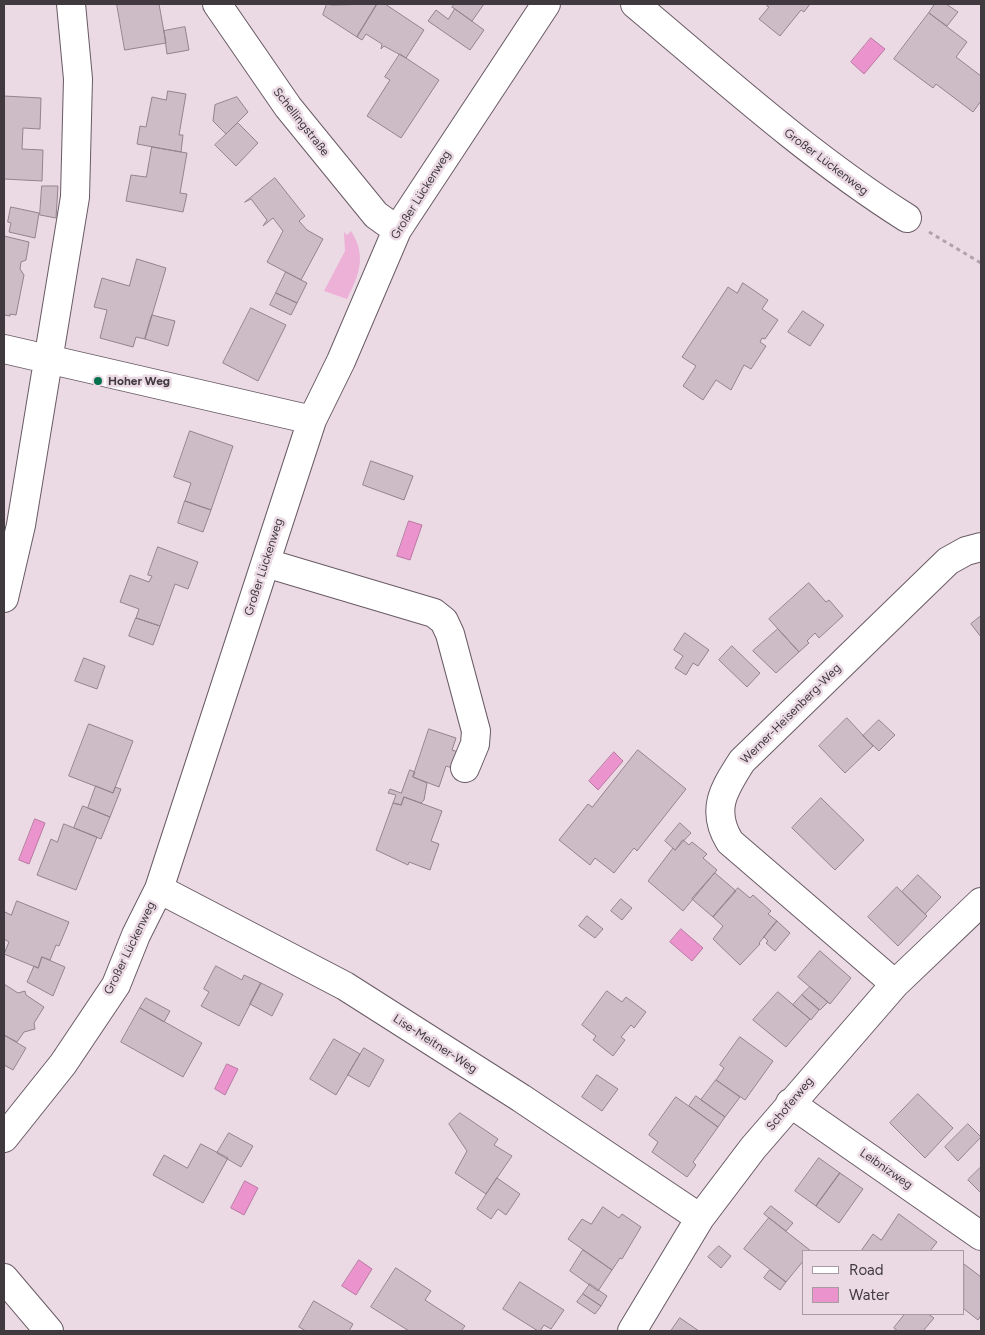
<!DOCTYPE html>
<html>
<head>
<meta charset="utf-8">
<style>
	body { margin:0 }
	#map { position:relative; width:985px; height:1335px; overflow:hidden; background:#ebdae4; font-family:Figtree,sans-serif }
	canvas { display:block }
	.frame { position:absolute; inset:0; border:5px solid #40393d; pointer-events:none }
	.legend { position:absolute; left:802px; top:1250px; width:162px; height:65px; box-sizing:border-box; background:#ebdae4; border:1px solid #a79aa1; margin:0; padding:6px 9px; list-style:none; font-size:15px; color:#40393d }
	.legend li { display:flex; align-items:center; gap:10px; height:25px }
	.legend b { width:25px; border:1px solid #a79aa1 }
</style>
</head>
<body>
<div id="map">
<canvas width="985" height="1335"></canvas>
<div class="frame"></div>
<ul class="legend">
<li><b style="height:6px;background:#fff"></b>Road</li>
<li><b style="height:14px;background:#eb93cd"></b>Water</li>
</ul>
</div>
<script>
const ctx = document.querySelector('canvas').getContext('2d');
ctx.lineJoin = 'round';
function fill(path, color) { ctx.fillStyle = color; ctx.fill(path, 'evenodd'); }
function stroke(path, color, width, dash) { ctx.strokeStyle = color; ctx.lineWidth = width; ctx.lineCap = dash ? 'butt' : 'round'; ctx.setLineDash(dash || []); ctx.stroke(path); }
function label(font, color, halo, rows, align = 'center') {
  ctx.font = font + ' Figtree,sans-serif'; ctx.lineWidth = 5; ctx.setLineDash([]); ctx.textBaseline = 'middle'; ctx.strokeStyle = halo; ctx.fillStyle = color; for (const [text, x, y, turn = 0] of rows) {
    ctx.save(); ctx.translate(x, y); ctx.rotate((+turn || 0) * Math.PI / 180); ctx.textAlign = isNaN(turn) ? turn : align; if (halo) ctx.strokeText(text, 0, 0); ctx.fillText(text, 0, 0); ctx.restore();
  }
}
const green = new Path2D(`
	M351 231C367 256 359 275 347 299L324 291 345 251 344 232 347 235Z`);
const water = new Path2D(`
	M871 38 885 49 864 74 851 62Z
	M409 521 422 525 410 560 397 556Z
	M614 752 623 761 598 790 589 781Z
	M35 819 45 823 29 864 19 860Z
	M681 929 703 948 692 961 670 942Z
	M227 1064 238 1069 225 1095 215 1089Z
	M245 1181 258 1188 244 1215 231 1208Z
	M359 1260 372 1269 356 1295 342 1286Z`);
const building = new Path2D(`
	M117 4H159L166 43 125 50Z
	M327 4 332 5 377 4 357 37 323 15Z
	M377 4H385L424 30 406 58 384 46 381 49 382 44 366 34 362 40 357 37Z
	M455 4H484L472 21 452 7Z
	M769 4H810L804 12 801 10 780 36 759 19 769 7 767 6Z
	M935 4H946L958 12 947 26 929 13Z
	M455 9 484 30 470 50 428 21 436 10 448 19Z
	M929 13 967 42 956 57 981 76V101L973 112 936 84 933 88 894 59Z
	M185 27 189 50 167 54 164 31Z
	M400 54 439 80 401 138 367 116 390 80 385 77Z
	M168 91 186 94 179 135H183L181 152 137 144 140 126 146 127 152 97 166 100Z
	M4 96 41 98 40 129 23 128 22 149 43 150 42 181 4 179Z
	M237 97 248 112 226 134 213 121 215 105Z
	M238 123 258 143 236 166 215 145Z
	M152 147 187 153 180 193 187 194 183 212 126 201 131 175 146 177Z
	M275 178 305 216 299 221 307 230 323 239 301 280 267 262 283 231 273 218 263 226 267 220 251 199 245 202Z
	M42 186H58L56 218 40 215Z
	M11 207 39 213 35 238 9 232 11 223 8 222Z
	M4 236 29 242 26 260 21 262 20 269 24 275 16 315 10 314V316L4 315Z
	M137 259 166 268 145 339 136 337 133 347 100 338 107 310 94 307 102 278 129 286Z
	M286 272 307 283 297 303 276 293Z
	M743 283 768 300 762 309 778 320 765 339 762 338 760 342 766 346 751 369 744 365 731 390 716 380 703 400 683 386 696 366 682 357 728 287 737 293Z
	M276 293 297 303 291 315 270 305Z
	M251 308 286 325 258 381 223 363Z
	M803 311 824 325 810 346 788 332Z
	M152 315 175 321 168 346 145 339Z
	M190 431 233 446 211 510 185 501 191 483 174 477Z
	M371 461 413 476 404 500 363 485Z
	M185 501 211 510 203 532 178 523Z
	M158 547 198 562 188 589 175 584 160 626 136 618 139 609 120 602 130 575 149 582 152 576 148 575Z
	M809 583 826 602 829 600 843 616 819 638 815 633 807 641 809 643 799 652 769 619Z
	M981 616V637L971 624Z
	M136 618 160 626 153 645 129 636Z
	M778 629 799 652 776 673 753 651Z
	M685 633 709 650 698 666 693 663 686 675 675 668 683 656 674 650Z
	M732 646 760 673 747 687 719 660Z
	M84 658 105 666 97 689 75 681Z
	M847 718 873 746 845 773 819 746Z
	M879 720 895 735 879 751 863 736Z
	M89 724 133 741 113 793 69 776Z
	M429 729 456 738 452 750 458 752 452 768 446 766 439 787 413 777Z
	M638 750 686 789 637 851 634 848 614 873 595 858 590 865 559 840 588 804 592 807Z
	M410 770 415 772 413 777 427 783 424 800 421 803 404 797 401 805 393 803 396 795 388 793 390 789 401 793Z
	M96 786 113 793 115 787 121 789 110 817 88 808Z
	M404 797 442 811 431 841 439 844 430 870 409 862 408 865 376 850 393 803 401 805Z
	M821 798 864 840 835 870 792 828Z
	M83 806 110 817 101 839 74 828Z
	M680 823 691 833 675 850 665 841Z
	M64 824 97 837 76 890 37 875 51 839 57 842Z
	M683 840 689 845 692 842 707 854 703 858 717 870 683 911 648 881 673 848 675 850Z
	M715 873 736 891 713 917 692 899Z
	M918 875 941 897 925 914 902 892Z
	M897 887 927 916 898 946 868 917Z
	M738 888 750 898 753 895 771 911 768 914 777 921 759 943 760 944 740 965 713 939 723 926 713 917Z
	M621 899 632 908 622 920 611 911Z
	M17 901 69 922 59 946 56 945 50 960 42 957 38 968 4 954 9 942 4 939V915L5 912 11 915Z
	M587 916 603 929 595 938 579 926Z
	M777 921 790 933 775 951 766 943 768 941 764 937Z
	M820 951 851 978 830 1004 798 977Z
	M42 957 65 967 53 996 27 982 34 966 38 968Z
	M216 966 242 980 244 975 261 983 239 1026 201 1006 209 992 204 989Z
	M261 983 283 994 272 1016 250 1004Z
	M4 984 18 993 25 991 26 995 44 1007 34 1023 35 1029 24 1032 17 1042 4 1035Z
	M810 987 828 1002 820 1010 802 995Z
	M607 991 622 1002 626 997 646 1012 634 1028 631 1025 621 1037 625 1040 613 1056 593 1040 596 1036 582 1025Z
	M778 992 810 1019 786 1047 753 1020Z
	M802 995 819 1010 811 1020 793 1005Z
	M146 998 170 1011 164 1022 140 1008Z
	M140 1008 202 1043 183 1077 121 1042Z
	M4 1035 26 1048 13 1070 4 1065Z
	M740 1037 773 1061 745 1100 716 1080 724 1068 720 1065Z
	M334 1039 360 1054 336 1095 310 1079Z
	M364 1048 384 1060 369 1087 348 1075Z
	M597 1075 618 1089 602 1111 582 1097Z
	M716 1080 740 1097 725 1117 701 1100Z
	M918 1094 953 1128 925 1158 890 1123Z
	M696 1096 725 1117 718 1127 689 1106Z
	M676 1097 718 1127 693 1162 696 1165 687 1177 652 1152 658 1142 649 1135Z
	M460 1113 498 1139 494 1145 512 1156 486 1194 455 1173 467 1151 449 1124Z
	M968 1124 981 1137 958 1161 945 1147Z
	M229 1133 253 1146 241 1167 217 1153Z
	M201 1144 228 1158 203 1203 153 1175 164 1155 187 1168Z
	M819 1158 840 1173 816 1206 795 1191Z
	M981 1167V1190L980 1192 968 1180Z
	M840 1173 863 1189 839 1223 816 1206Z
	M497 1178 520 1194 506 1215 498 1209 491 1219 477 1209Z
	M771 1206 793 1223 786 1231 764 1214Z
	M603 1207 619 1218 622 1214 641 1227 622 1259 620 1258 612 1270 568 1239 582 1219 591 1224Z
	M899 1214 937 1242 930 1251H861L873 1234 881 1240Z
	M769 1218 811 1251H804V1260L786 1282 744 1249Z
	M719 1246 731 1256 721 1268 708 1257Z
	M583 1250 612 1270 598 1291 570 1271Z
	M964 1264 981 1277V1315L978 1320 964 1309Z
	M396 1268 431 1291 425 1300 465 1326 461 1331H409L371 1307Z
	M770 1270 786 1282 780 1290 764 1278Z
	M520 1282 564 1310 551 1329 544 1325 540 1331H538L503 1309Z
	M590 1284 607 1296 601 1306 583 1294Z
	M583 1294 601 1306 595 1314 577 1302Z
	M314 1301 353 1324 349 1331H306L299 1327Z
	M905 1314H928L934 1318 923 1331H898L894 1328Z
	M680 1318 699 1331H671Z`);
const path = new Path2D(`
	M929 232 981 263`);
const minor = new Path2D(`
	M217 4 288 107 376 215 397 230
	M635 4C723 78 809 156 907 218
	M4 349 312 420
	M266 563 434 613 444 621 450 634 476 731 475 744 465 768
	M4 598 21 525 75 197 78 79 71 4
	M159 889 345 986 521 1098 700 1218
	M895 984 730 842C710 810 724 789 742 761L948 561 966 551 981 547
	M790 1103 981 1236
	M4 1138 63 1064 116 985 136 935 159 889 312 420 341 361 397 230 546 4
	M4 1278 49 1331
	M632 1331 700 1218 753 1148 895 984 981 902`);
const markers = [
	[98,381,5,"#00714b"]
];
const streetNames = [
	["Schellingstraße",301,122,52],
	["Großer Lückenweg",826,162,37],
	["Großer Lückenweg",421,195,-58],
	["Großer Lückenweg",264,567,-72],
	["Werner-Heisenberg-Weg",791,714,-45],
	["Großer Lückenweg",130,948,-64],
	["Lise-Meitner-Weg",435,1044,33],
	["Schoferweg",790,1104,-50],
	["Leibnizweg",886,1169,35]
];
const poiNames = [
	["Hoher Weg",108,381]
];
fill(green, '#edb0d6');
fill(water, '#eb93cd');
stroke(water, '#b878a2', 1);
fill(building, '#cdbcc6');
stroke(building, '#93838d', 1);
stroke(minor, '#695b64', 30);
stroke(path, '#b0a2aa', 3, [4, 4]);
stroke(minor, '#fff', 28);
for (const [x, y, r, color] of markers) { const dot = new Path2D(); dot.arc(x, y, r, 0, 2 * Math.PI); ctx.fillStyle = color; ctx.fill(dot); stroke(dot, '#ebdae4', 2); }
label('12px', '#40393d', '#ebdae4', streetNames);
label('bold 12px', '#40393d', '#ebdae4', poiNames, 'left');
</script>
</body>
</html>
